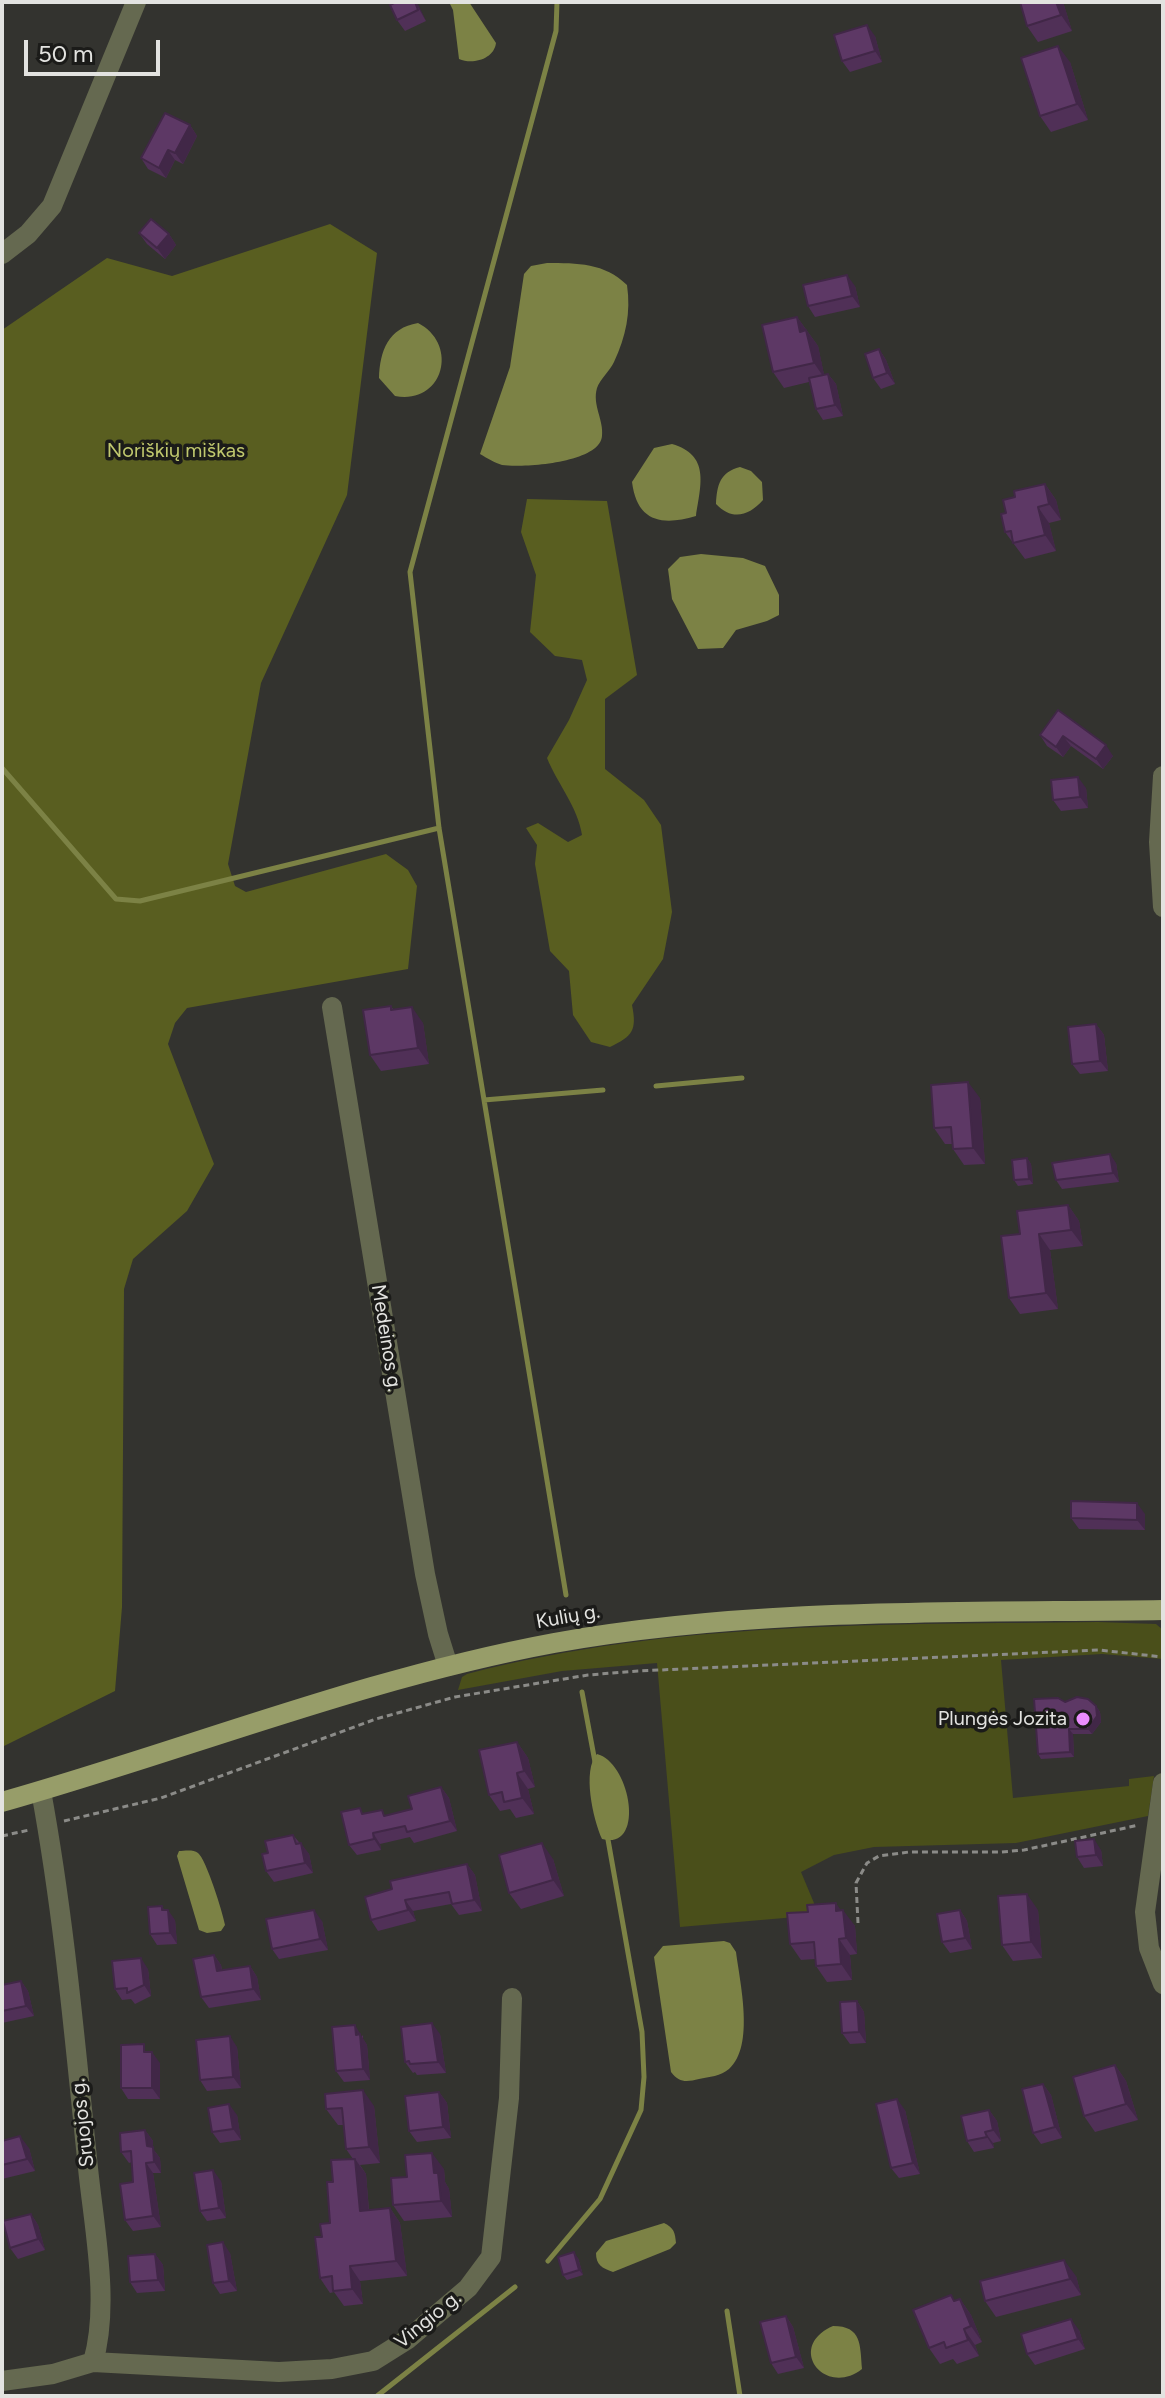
<!DOCTYPE html>
<html>
<head>
<meta charset="utf-8">
<style>
	body { margin:0 }
	#map { position:relative; width:1165px; height:2398px; overflow:hidden; background:#33332f; font-family:Figtree,sans-serif }
	canvas { display:block }
	.frame { position:absolute; inset:0; border:4px solid #e3e3e0; pointer-events:none }
	.scale { position:absolute; left:24px; top:40px; width:136px; height:36px; box-sizing:border-box; border:4px solid #e3e3e0; border-top:0; padding-left:10px; font-size:24px; line-height:28px; white-space:nowrap; color:#e3e3e0; -webkit-text-stroke:6px #1b1b19; paint-order:stroke }
</style>
</head>
<body>
<div id="map">
<canvas width="1165" height="2398"></canvas>
<div class="frame"></div>
<div class="scale">50 m</div>
</div>
<script>
const ctx = document.querySelector('canvas').getContext('2d');
ctx.lineJoin = 'round';
function fill(path, color) { ctx.fillStyle = color; ctx.fill(path, 'evenodd'); }
function stroke(path, color, width, dash) { ctx.strokeStyle = color; ctx.lineWidth = width; ctx.lineCap = dash ? 'butt' : 'round'; ctx.setLineDash(dash || []); ctx.stroke(path); }
function label(font, color, halo, rows, align = 'center') {
  ctx.font = font + ' Figtree,sans-serif'; ctx.lineWidth = 7; ctx.setLineDash([]); ctx.textBaseline = 'middle'; ctx.strokeStyle = halo; ctx.fillStyle = color; for (const [text, x, y, turn = 0] of rows) {
    ctx.save(); ctx.translate(x, y); ctx.rotate((+turn || 0) * Math.PI / 180); ctx.textAlign = isNaN(turn) ? turn : align; if (halo) ctx.strokeText(text, 0, 0); ctx.fillText(text, 0, 0); ctx.restore();
  }
}
const green = new Path2D(`
	M1098 1622 1156 1624 1163 1630V1659L1102 1654 1001 1660 1013 1798 1129 1786V1779L1154 1776 1148 1816 1016 1843 874 1847 834 1855 801 1872 819 1915 680 1927 657 1663 562 1671 458 1690 462 1677 467 1674C673 1620 887 1625 1098 1622Z`);
const forest = new Path2D(`
	M330 224 377 253 347 495 261 683 228 864 235 886 246 892 386 854 408 870 417 886 408 969 187 1008 175 1023 168 1044 214 1164 187 1211 133 1259 124 1289 122 1607 115 1691 2 1747V330L107 258 172 276Z
	M527 499 607 501 637 675 605 699V769L644 800 661 825 672 912 663 959 632 1005C637 1030 633 1036 610 1047L591 1042 573 1015 569 971 550 951 535 864 537 845 526 828 538 823 568 842 582 835C578 807 557 783 547 758L569 720 587 680 582 660 555 656 530 632 536 575 521 532Z`);
const water = new Path2D(`
	M449 2H469L496 43C494 59 473 65 459 59L453 10Z
	M547 263C577 263 605 263 627 285 631 313 626 336 614 362 610 371 600 379 597 388 592 405 604 420 602 436 600 463 523 468 502 465 495 463 487 458 480 454L510 367 524 274 531 266Z
	M418 323C459 344 444 405 395 396L379 378C380 351 388 328 418 323Z
	M672 444C710 455 701 484 696 516 662 526 637 522 632 482L654 448Z
	M740 467 751 471 762 482 763 500C749 516 732 521 716 504 717 485 720 472 740 467Z
	M701 554 743 558 765 566 779 595V615L767 621 736 630 723 648 698 649 672 599 668 569 680 557Z
	M597 1754C631 1763 646 1851 602 1839 593 1819 582 1770 597 1754Z
	M179 1851C184 1851 193 1849 198 1853 206 1859 223 1913 225 1925L221 1931 207 1933 199 1930 177 1856Z
	M724 1941 730 1943 736 1952C740 1983 755 2046 729 2069 721 2076 709 2077 699 2079 687 2082 679 2083 671 2072L654 1957 663 1946Z
	M664 2223C674 2228 675 2232 676 2243L670 2249 613 2272C602 2268 596 2265 596 2253L606 2241Z
	M833 2326C862 2326 860 2345 862 2369 825 2398 785 2347 833 2326Z`);
const stream = new Path2D(`
	M557 2 556 31 410 572 439 828 566 1595
	M2 768 116 899 140 901 439 828
	M656 1086 742 1078
	M484 1100 603 1090
	M582 1692 595 1762
	M548 2261 600 2199 641 2110 644 2077 642 2032 607 1834
	M727 2311 740 2396
	M377 2396 515 2287`);
const path = new Path2D(`
	M64 1821 161 1798 376 1719 455 1697 588 1675 638 1671 1099 1650 1163 1657
	M2 1836 29 1830
	M858 1923 856 1883 867 1863 879 1856 909 1852H1001L1024 1850 1139 1825`);
const minor = new Path2D(`
	M2 254 28 234 52 206 136 2
	M1163 776 1159 842 1163 907
	M332 1007 425 1574 438 1634 448 1666
	M1163 1783 1145 1912 1149 1948 1163 1984
	M93 2362 279 2372 332 2369 373 2361 408 2339 468 2288 491 2257 509 2098 512 1998
	M2 2381 53 2374 93 2362C110 2304 94 2228 88 2168 75 2042 64 1916 41 1791`);
const major = new Path2D(`
	M2 1802C186 1750 365 1678 554 1643 755 1607 960 1613 1163 1610`);
const wall = new Path2D(`
	M396 2H416L426 21 405 31 397 20Z
	M1063 2 1072 31 1038 42 1027 26Z
	M875 36 882 62 850 72 842 61Z
	M1070 62 1088 120 1051 132 1040 116Z
	M190 125 197 136 183 164 175 160 166 178 148 169 141 158Z
	M139 233 169 234 176 245 165 259 147 244Z
	M855 286 860 307 815 317 808 306Z
	M797 317 818 346 824 375 828 374 836 384 843 416 823 420 816 409 809 382 784 388 773 372Z
	M879 349 886 360 895 384 881 389 873 378Z
	M1045 484 1056 500 1061 520 1049 523 1056 551 1025 559 1005 532 1006 513 1015 497Z
	M1058 710 1113 756 1103 769 1071 746 1063 757 1047 746 1040 735Z
	M1086 788 1088 808 1061 811 1053 800Z
	M391 1006 393 1009 423 1023 429 1064 381 1071 370 1055Z
	M1096 1024 1104 1035 1108 1071 1080 1074 1072 1064Z
	M980 1098 985 1164 964 1165 953 1149V1144H945L934 1128Z
	M1027 1158 1031 1164 1033 1184 1018 1186 1014 1180Z
	M1116 1163 1119 1182 1062 1189 1056 1180Z
	M1068 1205 1079 1221 1083 1246 1050 1250 1058 1309 1020 1314 1009 1298 1020 1234Z
	M1145 1514V1530L1079 1529 1071 1518Z
	M1065 1702 1096 1706 1100 1712 1101 1722 1092 1734H1073L1074 1757 1041 1759 1038 1754Z
	M517 1742 528 1758 535 1787 528 1789 534 1814 516 1818 510 1809 500 1811 489 1795Z
	M441 1787 449 1798 457 1831 414 1843 410 1837 380 1844 381 1850 357 1855 349 1845 364 1814 386 1816 412 1809Z
	M293 1835 309 1854 313 1873 274 1882 266 1871 268 1853Z
	M1101 1850 1103 1866 1084 1868 1077 1857Z
	M553 1859 564 1896 521 1909 509 1893Z
	M467 1864 475 1875 482 1911 459 1915 451 1904 413 1911 416 1921 378 1931 371 1920 392 1889Z
	M841 1910 855 1926 857 1954 850 1955 852 1980 827 1982 816 1966 815 1959 801 1960 790 1944Z
	M960 1910 967 1921 972 1949 950 1953 942 1942Z
	M1038 1910 1042 1958 1013 1961 1002 1945Z
	M175 1920 177 1944 157 1945 150 1934Z
	M322 1921 328 1950 279 1959 272 1949Z
	M214 1955 221 1965 222 1970 250 1966 257 1977 261 2000 209 2008 201 1997Z
	M148 1969 151 1996 135 2004 131 1999 122 2000 115 1989Z
	M21 1981 28 1991 34 2016 2 2023V1985Z
	M857 2001 864 2012 866 2043 850 2044 842 2033Z
	M440 2034 446 2073 417 2075 415 2072 413 2073 405 2062Z
	M363 2035V2039L367 2045 370 2080 344 2082 336 2071Z
	M237 2047 241 2088 207 2091 200 2080Z
	M160 2063V2099H128L121 2088Z
	M1115 2065 1126 2081 1138 2120 1095 2132 1084 2116Z
	M1043 2084 1051 2095 1062 2138 1041 2144 1033 2133Z
	M439 2092 447 2103 451 2138 417 2142 409 2131Z
	M325 2094 374 2106 380 2163 360 2165 366 2174 369 2210 390 2208 400 2223 407 2276 360 2281 363 2304 344 2306 334 2292 330 2293 320 2278 322 2237 330 2223 333 2182 353 2159 346 2149 344 2125H338L326 2109Z
	M905 2110 920 2174 899 2178 891 2168Z
	M989 2110 997 2121 1001 2141 993 2143 994 2148 974 2152 967 2141Z
	M237 2115 241 2140 220 2143 212 2132Z
	M145 2130 153 2141V2149L160 2158 161 2173H153L161 2227 133 2231 125 2220 133 2182 132 2162 129 2163 121 2152Z
	M2 2141 29 2148 35 2171 2 2179Z
	M444 2169 445 2182 449 2189 452 2217 404 2221 393 2205 407 2177Z
	M221 2181 226 2218 207 2221 200 2211Z
	M31 2214 38 2225 45 2250 18 2259 10 2248Z
	M230 2253 237 2291 220 2294 213 2283Z
	M155 2254 163 2265 165 2291 137 2293 130 2282Z
	M578 2258 583 2275 567 2280 563 2275Z
	M1076 2276 1081 2295 996 2317 985 2301Z
	M960 2299 971 2315 982 2342 975 2345 979 2356 957 2364 953 2359 940 2364 929 2348 955 2301Z
	M786 2316 793 2327 804 2368 778 2374 771 2363Z
	M1079 2330 1085 2349 1035 2365 1027 2354Z`);
const shadedWall = new Path2D(`
	M415 2H416L419 6 426 21Z
	M1056 2H1063L1072 31 1061 15Z
	M867 25 875 36 882 62 875 51Z
	M1058 46 1070 62 1088 120 1077 104Z
	M190 125 197 136 183 164 175 153Z
	M168 150 175 160 166 178 159 168Z
	M169 234 176 245 165 259 157 248Z
	M847 275 855 286 860 307 852 296Z
	M797 317 818 346 825 379 814 363 800 332Z
	M879 349 886 360 895 384 887 373Z
	M828 374 836 384 843 416 835 405Z
	M1045 484 1056 500 1061 520 1049 504Z
	M1038 507 1049 523 1056 551 1045 535Z
	M1063 736 1071 746 1063 757 1056 747Z
	M1106 745 1113 756 1103 769 1096 759Z
	M1078 777 1086 788 1088 808 1080 797Z
	M412 1007 423 1023 429 1064 418 1048Z
	M1096 1024 1104 1035 1108 1071 1100 1061Z
	M968 1082 980 1098 985 1164 973 1148Z
	M1110 1154 1116 1163 1119 1182 1113 1173Z
	M1027 1158 1031 1164 1033 1184 1029 1179Z
	M1068 1205 1079 1221 1083 1246 1071 1230Z
	M1039 1234 1050 1250 1058 1309 1046 1293Z
	M1137 1503 1145 1514V1530L1137 1520Z
	M1096 1706 1100 1712 1101 1722 1092 1734 1088 1729Z
	M1069 1729 1073 1734 1074 1757 1070 1752Z
	M517 1742 528 1758 535 1787 524 1771Z
	M517 1773 528 1789 534 1814 522 1798Z
	M441 1787 449 1798 457 1831 450 1821Z
	M373 1833 380 1844 381 1850 374 1839Z
	M1094 1839 1101 1850 1103 1866 1096 1855Z
	M301 1843 309 1854 313 1873 305 1863Z
	M542 1843 553 1859 564 1896 553 1880Z
	M467 1864 475 1875 482 1911 474 1900Z
	M1027 1894 1038 1910 1042 1958 1031 1942Z
	M405 1900 413 1911 416 1921 408 1910Z
	M836 1903 844 1915 843 1910 855 1926 857 1954 846 1938 836 1911Z
	M162 1906 168 1915V1910L175 1920 177 1944 170 1933Z
	M314 1910 322 1921 328 1950 320 1939Z
	M960 1910 967 1921 972 1949 965 1938Z
	M839 1939 850 1955 852 1980 841 1964Z
	M214 1955 221 1965 224 1982 217 1971Z
	M141 1958 148 1969 151 1996 144 1985Z
	M250 1966 257 1977 261 2000 253 1989Z
	M21 1981 28 1991 34 2016 26 2006Z
	M857 2001 864 2012 866 2043 859 2032Z
	M432 2023 440 2034 446 2073 438 2062Z
	M355 2025 367 2045 370 2080 363 2069Z
	M230 2036 237 2047 241 2088 233 2077Z
	M152 2052 160 2063V2099L152 2088Z
	M1115 2065 1126 2081 1138 2120 1126 2104Z
	M1043 2084 1051 2095 1062 2138 1055 2127Z
	M363 2090 374 2106 380 2163 369 2147Z
	M439 2092 447 2103 451 2138 443 2127Z
	M897 2099 905 2110 920 2174 913 2163Z
	M229 2104 237 2115 241 2140 233 2129Z
	M989 2110 997 2121 1001 2141 993 2130Z
	M145 2130 153 2141V2149L160 2158 161 2173 154 2162 147 2146Z
	M985 2132 993 2143 994 2148 987 2137Z
	M20 2136 29 2148 35 2171 27 2159Z
	M432 2153 444 2169 445 2182 449 2189 452 2217 441 2201 434 2173Z
	M355 2159 366 2174 370 2226 360 2211Z
	M146 2163 153 2173 161 2227 153 2216Z
	M213 2170 221 2181 226 2218 219 2208Z
	M390 2208 400 2223 407 2276 396 2261Z
	M31 2214 38 2225 45 2250 38 2239Z
	M223 2242 230 2253 237 2291 229 2281Z
	M574 2252 578 2258 583 2275 579 2270Z
	M155 2254 163 2265 165 2291 158 2280Z
	M1064 2260 1076 2276 1081 2295 1070 2279Z
	M350 2266 360 2281 363 2304 352 2289Z
	M960 2299 971 2315 982 2342 971 2326Z
	M786 2316 793 2327 804 2368 796 2357Z
	M1071 2319 1079 2330 1085 2349 1078 2339Z
	M964 2329 975 2345 979 2356 968 2340Z`);
const building = new Path2D(`
	M396 2H415L418 10 397 20 390 5Z
	M1020 2H1056L1061 15 1027 26Z
	M867 25 875 51 842 61 834 35Z
	M1058 46 1077 104 1040 116 1021 58Z
	M165 113 190 125 175 153 168 150 159 168 141 158Z
	M151 219 169 234 157 248 139 233Z
	M847 275 852 296 808 306 803 285Z
	M797 317 800 332 806 330 814 363 773 372 762 325Z
	M879 349 887 373 873 378 865 354Z
	M828 374 835 405 816 409 809 378Z
	M1045 484 1049 504 1038 507 1045 535 1013 543 1011 531 1005 532 1001 514 1006 513 1003 500 1015 497 1014 491Z
	M1058 710 1106 745 1096 759 1063 736 1056 747 1040 735Z
	M1078 777 1080 797 1053 800 1051 780Z
	M391 1006V1010L412 1007 418 1048 370 1055 363 1010Z
	M1096 1024 1100 1061 1072 1064 1068 1027Z
	M968 1082 973 1148 953 1149 951 1127 934 1128 931 1085Z
	M1110 1154 1113 1173 1056 1180 1052 1163Z
	M1027 1158 1029 1179 1014 1180 1012 1160Z
	M1068 1205 1071 1230 1039 1234 1046 1293 1009 1298 1001 1236 1020 1234 1017 1211Z
	M1071 1501 1137 1503V1520L1071 1518Z
	M1077 1697 1088 1699 1096 1706 1097 1716 1088 1729H1069L1070 1752 1038 1754 1034 1699 1058 1698 1065 1702Z
	M517 1742 524 1771 517 1773 522 1798 504 1802 502 1792 489 1795 479 1750Z
	M441 1787 450 1821 407 1832 405 1826 373 1833 374 1839 349 1845 341 1812 360 1808 362 1814 382 1810 384 1816 412 1809 408 1796Z
	M293 1835 296 1844 301 1843 305 1863 266 1871 262 1854 268 1853 265 1841Z
	M1094 1839 1096 1855 1077 1857 1075 1841Z
	M542 1843 553 1880 509 1893 499 1855Z
	M467 1864 474 1900 452 1904 449 1892 405 1900 408 1910 371 1920 365 1897 392 1889 390 1881Z
	M1027 1894 1031 1942 1002 1945 998 1896Z
	M836 1903V1911L843 1910 846 1938 839 1939 841 1964 816 1966 814 1942 790 1944 787 1913 808 1912 807 1905Z
	M162 1906V1910H168L170 1933 150 1934 148 1907Z
	M314 1910 320 1939 272 1949 266 1919Z
	M960 1910 965 1938 942 1942 937 1914Z
	M214 1955 217 1971 250 1966 253 1989 201 1997 193 1959Z
	M141 1958 144 1985 127 1993V1988L115 1989 112 1961Z
	M21 1981 26 2006 2 2011V1985Z
	M857 2001 859 2032 842 2033 840 2002Z
	M432 2023 438 2062 410 2064 409 2061 405 2062 401 2027Z
	M355 2025 356 2035 360 2034 363 2069 336 2071 332 2027Z
	M230 2036 233 2077 200 2080 196 2040Z
	M144 2044V2052H152V2088H121V2045Z
	M1115 2065 1126 2104 1084 2116 1073 2077Z
	M1043 2084 1055 2127 1033 2133 1022 2089Z
	M363 2090 369 2147 346 2149 342 2108 326 2109 325 2094Z
	M439 2092 443 2127 409 2131 405 2096Z
	M897 2099 913 2163 891 2168 876 2104Z
	M229 2104 233 2129 212 2132 208 2108Z
	M989 2110 993 2130 985 2132 987 2137 967 2141 961 2116Z
	M145 2130 147 2146 153 2147 154 2162 146 2163 153 2216 125 2220 120 2184 133 2182 131 2151 121 2152 120 2133Z
	M20 2136 27 2159 2 2165V2141Z
	M432 2153 434 2173H438L441 2201 393 2205 391 2178 407 2177 405 2155Z
	M355 2159 360 2211 390 2208 396 2261 350 2266 352 2289 333 2291 332 2276 320 2278 315 2237H322L320 2224 330 2223 327 2182H333L331 2160Z
	M213 2170 219 2208 200 2211 194 2173Z
	M31 2214 38 2239 10 2248 3 2221Z
	M223 2242 229 2281 213 2283 207 2245Z
	M574 2252 579 2270 563 2275 558 2257Z
	M155 2254 158 2280 130 2282 128 2256Z
	M1064 2260 1070 2279 985 2301 980 2281Z
	M951 2295 954 2301 960 2299 971 2326 964 2329 968 2340 946 2348 944 2342 929 2348 913 2310Z
	M786 2316 796 2357 771 2363 760 2322Z
	M1071 2319 1078 2339 1027 2354 1021 2334Z`);
const markers = [
	[1083,1719,8,"#ea8dfd"]
];
const parkNames = [
	["Noriškių miškas",176,451]
];
const streetNames = [
	["Medeinos g.",386,1338,81],
	["Kulių g.",568,1617,-10],
	["Sruojos g.",83,2123,-96],
	["Vingio g.",428,2320,-39]
];
const poiNames = [
	["Plungės Jozita",1067,1719]
];
fill(green, '#4a4f1a');
fill(forest, '#595e20');
fill(water, '#7c8245');
stroke(stream, '#7c8245', 5);
stroke(path, '#8b8b88', 3, [6, 4]);
stroke(minor, '#656950', 20);
stroke(major, '#979d69', 20);
fill(wall, '#503057');
fill(shadedWall, '#412747');
fill(building, '#5d3865');
stroke(building, '#412747', 2);
for (const [x, y, r, color] of markers) { const dot = new Path2D(); dot.arc(x, y, r, 0, 2 * Math.PI); ctx.fillStyle = color; ctx.fill(dot); stroke(dot, '#1b1b19', 3); }
label('20px', '#c0c86e', '#1b1b19', parkNames);
label('20px', '#e3e3e0', '#1b1b19', streetNames);
label('20px', '#e3e3e0', '#1b1b19', poiNames, 'right');
</script>
</body>
</html>
